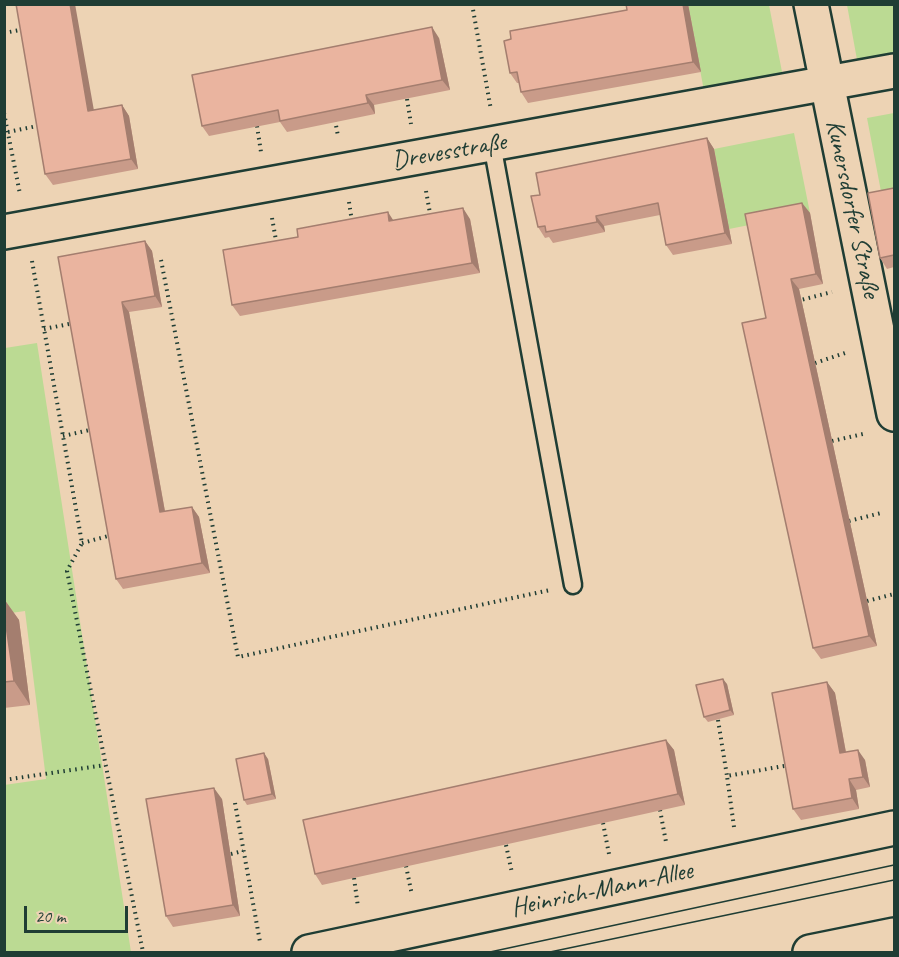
<!DOCTYPE html>
<html>
<head>
<meta charset="utf-8">
<style>
	body { margin:0 }
	#map { position:relative; width:899px; height:957px; overflow:hidden; background:#edd3b4; font-family:Caveat,sans-serif }
	canvas { display:block }
	.frame { position:absolute; inset:0; border:6px solid #1f3d34; pointer-events:none }
	.scale { position:absolute; left:24px; top:906px; width:104px; height:27px; box-sizing:border-box; border:3px solid #1f3d34; border-top:0; padding-left:8px; font-size:18px; line-height:21px; white-space:nowrap; color:#1f3d34; -webkit-text-stroke:4px #edd3b4; paint-order:stroke }
</style>
</head>
<body>
<div id="map">
<canvas width="899" height="957"></canvas>
<div class="frame"></div>
<div class="scale">20 m</div>
</div>
<script>
const ctx = document.querySelector('canvas').getContext('2d');
ctx.lineJoin = 'round';
function fill(path, color) { ctx.fillStyle = color; ctx.fill(path, 'evenodd'); }
function stroke(path, color, width, dash) { ctx.strokeStyle = color; ctx.lineWidth = width; ctx.lineCap = dash ? 'butt' : 'round'; ctx.setLineDash(dash || []); ctx.stroke(path); }
function label(font, color, halo, rows, align = 'center') {
  ctx.font = font + ' Caveat,sans-serif'; ctx.lineWidth = 6; ctx.setLineDash([]); ctx.textBaseline = 'middle'; ctx.strokeStyle = halo; ctx.fillStyle = color; for (const [text, x, y, turn = 0] of rows) {
    ctx.save(); ctx.translate(x, y); ctx.rotate((+turn || 0) * Math.PI / 180); ctx.textAlign = isNaN(turn) ? turn : align; if (halo) ctx.strokeText(text, 0, 0); ctx.fillText(text, 0, 0); ctx.restore();
  }
}
const green = new Path2D(`
	M688 5H769L783 77 704 91Z
	M847 5H894V58L858 65Z
	M894 113V200L883 202 867 118Z
	M794 133 810 213 729 229 714 149Z
	M37 343 131 952H5L4 785 46 779 25 611 4 614 5 348Z`);
const path = new Path2D(`
	M472 4 491 110
	M4 33 25 29
	M407 99 411 124
	M4 113 20 194
	M335 120 338 136
	M257 126 261 152
	M8 132 42 125
	M426 191 431 219
	M349 202 352 222
	M272 218 277 246
	M161 260 238 657 550 590
	M32 261 82 543 67 571 143 952
	M797 301 832 292
	M44 329 74 323
	M815 363 845 353
	M63 436 94 429
	M832 441 863 434
	M849 521 881 513
	M82 543 112 535
	M867 601 894 594
	M718 720 727 776
	M4 780 105 765
	M235 803 260 942
	M660 810 666 842
	M603 823 609 854
	M734 827 727 776 790 765
	M506 845 512 873
	M231 854 243 851
	M406 866 412 895
	M354 878 358 907`);
const service = new Path2D(`
	M492 144 573 585`);
const minor = new Path2D(`
	M811 4 894 414
	M4 232 894 71
	M309 952 894 828`);
const secondary = new Path2D(`
	M810 952 894 935`);
const tram = new Path2D(`
	M490 952 894 865
	M550 952 894 880`);
const wall = new Path2D(`
	M626 4H688L701 72 528 103 521 92 519 83H517L510 73 511 39 627 10Z
	M439 38 450 90 374 105 375 114 287 132 280 122 209 136 202 126Z
	M122 105 129 116 138 169 53 185 45 174 94 110Z
	M707 138 714 149 732 244 673 255 666 245 660 215 604 226 605 232 553 243 549 237 545 238 538 227 540 195Z
	M894 188V267L887 269 880 258Z
	M802 203 810 213 823 284 799 289 877 646 821 659 813 648 766 318Z
	M470 219 480 273 240 316 232 305 393 220Z
	M145 241 152 251 162 307 129 312 165 511 192 507 199 517 210 573 123 589 116 579 58 257Z
	M4 599 19 620 30 705 4 708Z
	M827 682 835 693 846 752 865 760 870 787 856 790 859 809 801 820 793 809Z
	M727 684 734 715 708 722 704 717Z
	M666 740 674 750 685 805 322 885 315 874Z
	M268 759 276 799 247 805 244 800Z
	M222 799 240 916 173 927 166 916Z`);
const shadedWall = new Path2D(`
	M70 4H75L96 122 88 111Z
	M683 4H688L701 72 693 62Z
	M432 27 439 38 450 90 442 80Z
	M366 95 374 105 375 114 368 103Z
	M122 105 129 116 138 169 131 159Z
	M707 138 714 149 732 244 725 233Z
	M802 203 810 213 823 284 816 274Z
	M463 208 470 219 480 273 472 263Z
	M388 212 395 223 389 221Z
	M596 216 604 226 605 232 597 222Z
	M145 241 152 251 162 307 155 296Z
	M791 279 799 289 877 646 869 636Z
	M122 302 129 312 167 523 160 512Z
	M192 507 199 517 210 573 202 563Z
	M4 599 19 620 30 705 14 681 4 612Z
	M723 679 727 684 734 715 730 710Z
	M827 682 835 693 848 764 840 753Z
	M666 740 674 750 685 805 678 794Z
	M858 750 865 760 870 787 863 777Z
	M264 753 268 759 276 799 272 794Z
	M849 779 856 790 859 809 852 798Z
	M214 788 222 799 240 916 233 905Z`);
const building = new Path2D(`
	M16 4H70L88 111 122 105 131 159 45 174Z
	M626 4H683L693 62 521 92 517 72 510 73 504 41 511 39 510 31 627 10Z
	M432 27 442 80 366 95 368 103 280 121 278 110 202 126 192 75Z
	M707 138 725 233 666 245 658 203 596 216 597 222 546 232 545 226 538 227 531 196 540 195 536 173Z
	M894 188V255L880 258 868 193Z
	M802 203 816 274 791 279 869 636 813 648 742 323 766 318 745 214Z
	M463 208 472 263 232 305 223 250 298 237 297 229 388 212 389 221Z
	M145 241 155 296 122 302 160 512 192 507 202 563 116 579 58 257Z
	M4 612 14 681 4 682Z
	M723 679 730 710 704 717 696 685Z
	M827 682 840 753 858 750 863 777 849 779 852 798 793 809 772 693Z
	M666 740 678 794 315 874 303 820Z
	M264 753 272 794 244 800 236 759Z
	M214 788 233 905 166 916 146 799Z`);
const streetNames = [
	["Drevesstraße",449,152,-10],
	["Kunersdorfer Straße",852,209,78],
	["Heinrich-Mann-Allee",602,890,-12]
];
fill(green, '#bbda93');
stroke(service, '#1f3d34', 21);
stroke(minor, '#1f3d34', 38);
stroke(secondary, '#1f3d34', 38);
stroke(path, '#1f3d34', 4, [1.5, 4.5]);
stroke(service, '#edd3b4', 16);
stroke(minor, '#edd3b4', 33);
stroke(secondary, '#edd3b4', 33);
stroke(tram, '#1f3d34', 1.5);
fill(wall, '#c99b89');
fill(shadedWall, '#a47e6f');
fill(building, '#eab49f');
stroke(building, '#a47e6f', 1.5);
label('26px', '#1f3d34', '#edd3b4', streetNames);
</script>
</body>
</html>
